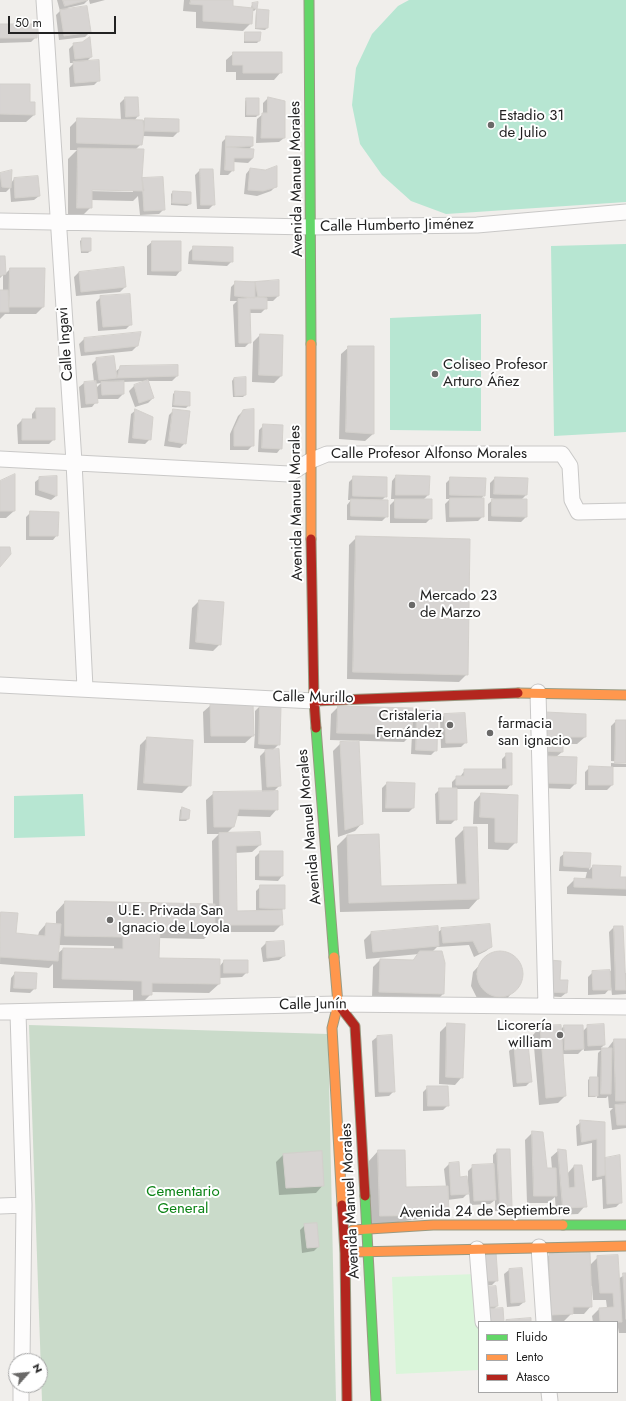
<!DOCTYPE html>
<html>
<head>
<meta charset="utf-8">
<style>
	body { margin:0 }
	#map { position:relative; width:626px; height:1401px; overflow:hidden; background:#f0eeeb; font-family:Jost,sans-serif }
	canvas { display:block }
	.legend { position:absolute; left:478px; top:1321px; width:140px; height:72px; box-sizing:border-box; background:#fff; border:1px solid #a7a7a7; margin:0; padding:5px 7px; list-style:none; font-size:12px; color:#222 }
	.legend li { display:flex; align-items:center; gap:8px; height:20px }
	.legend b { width:20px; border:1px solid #a7a7a7 }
	.north { position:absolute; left:8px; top:1353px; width:40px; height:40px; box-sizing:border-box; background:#fff; border:1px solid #a7a7a7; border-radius:50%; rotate:63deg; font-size:11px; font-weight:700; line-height:16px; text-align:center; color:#222 }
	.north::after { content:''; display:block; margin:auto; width:14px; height:18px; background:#6a6968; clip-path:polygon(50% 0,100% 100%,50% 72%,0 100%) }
	.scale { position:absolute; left:8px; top:16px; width:108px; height:18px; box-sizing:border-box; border:2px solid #222; border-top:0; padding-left:5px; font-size:12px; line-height:14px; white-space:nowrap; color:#222; -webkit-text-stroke:3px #fff; paint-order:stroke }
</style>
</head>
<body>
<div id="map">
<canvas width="626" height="1401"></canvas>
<ul class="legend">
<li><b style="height:5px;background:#63d668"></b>Fluido</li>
<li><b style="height:5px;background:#ff974d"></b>Lento</li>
<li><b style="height:5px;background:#b3261e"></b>Atasco</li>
</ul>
<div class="north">N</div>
<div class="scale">50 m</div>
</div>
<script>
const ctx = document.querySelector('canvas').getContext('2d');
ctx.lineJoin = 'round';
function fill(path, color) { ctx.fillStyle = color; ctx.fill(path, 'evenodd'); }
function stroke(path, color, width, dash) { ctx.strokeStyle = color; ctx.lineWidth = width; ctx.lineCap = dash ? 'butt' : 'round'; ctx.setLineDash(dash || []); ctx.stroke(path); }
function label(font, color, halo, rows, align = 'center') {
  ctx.font = font + ' Jost,sans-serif'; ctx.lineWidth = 4; ctx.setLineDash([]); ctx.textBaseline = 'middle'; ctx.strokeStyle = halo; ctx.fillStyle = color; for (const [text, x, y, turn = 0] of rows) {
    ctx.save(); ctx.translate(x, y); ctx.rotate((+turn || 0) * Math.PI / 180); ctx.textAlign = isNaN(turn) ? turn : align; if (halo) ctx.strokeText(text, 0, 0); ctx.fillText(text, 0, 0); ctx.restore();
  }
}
const cemetery = new Path2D(`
	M29 1025 328 1034 336 1401H42Z`);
const park = new Path2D(`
	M477 1274 479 1370 396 1374 392 1277Z`);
const pitch = new Path2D(`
	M409 0H626V202L446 214 411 201 382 175 360 144 352 105 356 68 372 34 398 6Z
	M626 244V432L554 436 551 246Z
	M481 314V431L390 430V318Z
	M83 794 85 836 14 838V796Z`);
const shadow = new Path2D(`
	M57 0H88L84 4 67 8 90 32 85 37 59 40 56 15 60 11Z
	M89 0H105L90 4Z
	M184 0H232V7L251 8 252 4 257 3 256 9 254 11 251 10V23L243 31 196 28V12L183 11Z
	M258 10 267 28 265 30 255 29 256 12Z
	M0 25 36 37 31 42 0 43Z
	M246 33H260L259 41 257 43H244V35Z
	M74 44 91 57 86 62 99 80 94 85 70 87 69 68 74 63H70L69 49Z
	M234 53 281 72 274 80H236V72H226V60Z
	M0 85 29 103 34 115 26 122H0Z
	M125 98 138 116 134 121 142 122 145 119 178 132 173 137 143 136 141 144 135 150 141 179 164 209 159 214 140 215 138 196 133 201 91 200V207L81 217H68V159L77 150H70V127L78 119 121 120 120 103ZM87 189 133 190V192L87 191Z
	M268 98 284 138 279 142 256 143 257 119 263 114V103Z
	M247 99 258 115 256 117H245V101Z
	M227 137 252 138V146L249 149 253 158 248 163 233 162V170L228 175H220L222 142Z
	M250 169 276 186 271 191 257 196 244 194 246 174Z
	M200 170H212L214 204 209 209H197L195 175Z
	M11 171V183L14 179 39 196 34 200 11 202 10 188 6 192H0V175Z
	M173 192 190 193V204L187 206 171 205V194Z
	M82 239 90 251 88 253H81L80 241Z
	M152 242 180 271 176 276 147 275V246Z
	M194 247 232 261 227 266 188 264 189 252Z
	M0 257 5 274 10 269 43 307 36 314H5L0 319V291H3V275L0 278Z
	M79 272 125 287 120 292 76 296 74 277Z
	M278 281V296L273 301H266V308L261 313H249L250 342 245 347H235L233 305 237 301H230L231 287 236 282Z
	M101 297 131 324 126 329 98 331 96 302Z
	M260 335 282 336 281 376 274 383 252 382 253 342Z
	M84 339 137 346 132 351 81 356 79 344Z
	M349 347 373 434 365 441 339 439 341 354Z
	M97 359 115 372 121 367 177 376 172 381H147L153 398 148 403 135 407 129 391 134 386 147 381 123 382V394L118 399H96V402L92 407 81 408 79 387 84 383 94 382 92 364ZM101 383 95 389V384Z
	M234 378 245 395 243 397H233L232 381Z
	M175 392 189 405 186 408 172 407 173 394Z
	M36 409 54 439 49 444H18L17 425 22 420H32V414Z
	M136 410 150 439 145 444 128 443 131 414Z
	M174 410 185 443 180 448 164 446 169 415Z
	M243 411 253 445 248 450H230V434L238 416Z
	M264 425 281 448 277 453 258 452 259 430Z
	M396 476 428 495 423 500 431 518 426 523H390V505L396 499H391L392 481Z
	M354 477 386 496 381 501 387 516 382 521 347 520V505L351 500H348L349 482Z
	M40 478 56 496 51 500 35 495V482Z
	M451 478 484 495 481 499 483 516 478 521 446 522 445 504 450 499H446V483Z
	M495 478 526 495 521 500 526 517 521 522 488 521V504L494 499 490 498V483Z
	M0 482 14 511 6 518H0Z
	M31 512 57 535 53 540H26V517Z
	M357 537 467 674 459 682 347 679 349 545Z
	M199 601 220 644 213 651 189 649 192 608Z
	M211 705 253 734H255V711L260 706 279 744 273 750 254 748 255 734 245 743H204L203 712Z
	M338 707 411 717 417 711 436 750 431 755 411 754 412 734 404 742 330 740 331 714Z
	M445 715 466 742 461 747 441 748 440 719Z
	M538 721 585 737 577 744H562V752L556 757 576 758 575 784 570 789 541 788Z
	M616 721H626V762L611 761V726Z
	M147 738 192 741 190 785 182 793 137 790 140 745Z
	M341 743 362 823 355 831 338 837 333 751Z
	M265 751 280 785 273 792 277 809 270 817 236 816 233 827 226 834 260 845 252 852 235 853 236 912 256 911V891L261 886 284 908 281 911 282 924 274 932H213V930L204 939 158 938V959L219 967 224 961 247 972 242 977 219 978V984L209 993 151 992V994L141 1004H133V990L53 988V964L49 968 0 964 1 913 15 934 38 936 39 932 46 924 56 925V912L65 902 213 905 212 841 219 834H207L206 800 214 793 262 792 260 756ZM58 945 114 946V950L63 949 57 954Z
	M507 754 511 784 507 789H456V819L451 824H436L435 794 440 789H452V782L457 777H460L465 770H502V759Z
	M611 763 626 764V767H612V785L607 790H585V772L590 767 611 768Z
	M387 783 413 808 409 812H382V788Z
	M481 794 516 842 508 850 488 849V824H473L474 802Z
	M182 808 188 819 186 821H179L180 810Z
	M465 828 478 899 469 909 340 912 337 846 347 836 380 887 457 885 455 838Z
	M260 852 282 876 278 881 255 880V857Z
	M565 853 590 854 589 870 593 866 619 878H626V896L567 894V887L574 880H585L587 872 559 871 560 857Z
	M614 927 623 973H626V994L612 995 611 987 605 994 588 995V977L593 972 611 971 609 932Z
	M442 929 491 947 486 951 474 957 469 945 437 947 432 952 443 994 436 1001 372 998 373 967 380 960 412 961 419 954 366 959 364 940 371 933H437Z
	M266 943 284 956 279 960 263 962 261 948Z
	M497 952 511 954 521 965 522 980 506 1000 477 998 471 986 473 972 490 954Z
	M15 973 35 988 30 993 10 992 11 978Z
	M559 981 566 993 561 997 544 996Z
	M448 1024 462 1077 455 1085 439 1084 440 1032Z
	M560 1026V1030L564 1026 583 1031 588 1026 604 1045 601 1048 607 1049 614 1040H626V1128L612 1130 610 1111 613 1108H609L608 1096 606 1098H597V1095L595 1097H588V1080L590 1078H597L598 1053 601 1050 584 1051V1048L578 1054H562L565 1096 558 1103 539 1105 533 1035 540 1027Z
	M377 1037 394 1091 389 1096 375 1097 372 1041Z
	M514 1046 531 1081 526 1086 513 1087 509 1051Z
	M428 1087 448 1105 443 1110 423 1111V1092Z
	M581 1122 604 1123V1160L619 1157 621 1202 616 1207 603 1209 602 1179 592 1181V1143L577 1146 576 1126Z
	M533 1132 546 1169H552L551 1157 559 1150 567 1174 574 1166 585 1206 578 1214 556 1215 555 1197 548 1203H527L525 1140Z
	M498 1150 511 1206 507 1210 495 1211V1200L490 1204 470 1205 469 1192 463 1198 447 1200 448 1215 370 1226 369 1161 378 1151 405 1188 446 1187 444 1169 449 1164 459 1178 468 1181V1171L473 1166 493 1165V1155Z
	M283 1155 323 1185 316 1193 279 1195 276 1162Z
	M305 1225 318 1247 314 1251 302 1253 300 1230Z
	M549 1255 589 1266 598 1257 618 1279 626 1274V1333H619L617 1322H593L592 1316 599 1309 607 1308 606 1300H593L592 1286H590L591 1306 584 1314H571L564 1321 544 1322 542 1263Z
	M480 1259 497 1280 492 1285 482 1286Z
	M509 1270 524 1302 519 1306 507 1307 504 1274Z
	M495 1287 497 1306 494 1309 503 1322H483Z`);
const building = new Path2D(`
	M63 0H88L65 6Z
	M191 0H233V6L253 8 252 24 203 21V5L190 4Z
	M258 2 257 9 253 8 252 3Z
	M87 6 91 32 64 36 60 10Z
	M257 9 269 10 268 28H256Z
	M0 24H37V38H0Z
	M245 32H261L260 41H245Z
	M90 37 92 57 75 59 73 43 82 42Z
	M233 52H282V73H243V65H233Z
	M99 60 100 81 75 83 73 62Z
	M0 84H30V102H35V115L0 114Z
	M125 97H138L139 116 126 117Z
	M268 97 285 101V138H261L262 113H267Z
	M246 98H259V115H247Z
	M77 118 143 120 144 131 142 145 77 143Z
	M145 118 179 119V132L144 131Z
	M226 136 253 137V146L226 147Z
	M226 147 254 149 253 158H234V171L225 170Z
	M78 148 144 149 142 178 144 191 92 190V208H77Z
	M277 166V187L263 191 248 190 250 168 265 170Z
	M200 169H213L215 205H201Z
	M12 170 11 188 2 187 0 173Z
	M38 176 40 196 15 198 14 178Z
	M163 177 165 210 144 211 142 178Z
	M173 191 191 192V204L172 203Z
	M82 238H91V251H82Z
	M152 241H181V271H152Z
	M193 246 233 247V262L193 260Z
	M0 256H5L6 274 0 276Z
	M124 267 126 287 81 292 79 272Z
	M10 268H45L44 307H9Z
	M279 280V296L258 297 255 282Z
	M235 281 255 282V298L235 296Z
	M0 290H8L9 312H0Z
	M130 294 132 325 103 327 100 296Z
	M258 297 267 298V309H250L251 343H239L238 299Z
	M141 332 138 346 85 352 84 338Z
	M260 334 283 335 282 376 259 375Z
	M348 346H374V434L346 432Z
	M114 356 117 378 99 380 96 358Z
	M178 365V376L117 378 120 366Z
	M246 377V395L235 396 234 378Z
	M148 380 154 398 139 403 134 385Z
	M96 381 98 403 86 404 84 382Z
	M124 381V394L102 395 101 382Z
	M175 391 190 392V406L174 405Z
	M36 408H55V440H22V419H36Z
	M135 409 153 417 151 440 133 438Z
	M173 409 190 411 186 444 169 441Z
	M254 409V446H234V429L243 410Z
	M263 424 283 425 282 449 262 448Z
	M15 474V511H0V481Z
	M396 475 430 476 429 495H396Z
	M57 476V496L39 490V477Z
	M353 476 387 477V497L353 496Z
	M450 477 486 478 485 496 450 495Z
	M495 477 528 478 527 495 494 494Z
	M450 498H484V517H450Z
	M351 499 388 500V517L351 516Z
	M395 499H432V519L395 518Z
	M492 499H527V517L492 516Z
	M30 511 59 512 58 536H30Z
	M356 536 470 539 468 675 353 672Z
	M0 547H10L11 554 0 567Z
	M199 600 224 602 221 645 196 642Z
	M253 703 254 736H211L210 704Z
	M260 705 281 706 280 745 259 744Z
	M338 706 413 708 412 735 337 733Z
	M417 710 438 711 437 751 416 750Z
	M545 712 586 714V737H563V752L543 751Z
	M465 713 467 743H446L444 714Z
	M616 720H626V763H615Z
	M147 737 193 740 191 786 144 783Z
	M359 741 363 824 345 830 340 742Z
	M279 749 281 786 267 787 265 750Z
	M506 753H512V785H456V776H464V769H506Z
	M546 756 577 757 576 784 546 783Z
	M589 766 613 767V785H589Z
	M387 782 415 783 414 808H386Z
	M439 788H457V820H440Z
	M278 791V810L239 809 234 827H214L213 792Z
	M481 793 518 795 517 843 495 842V818L480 817Z
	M182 807 190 810 189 819H181Z
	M464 827H477L479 899 349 903 347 835 379 834 381 886 466 884Z
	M260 832 261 845 236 846 237 911 282 910 283 925H220L219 833Z
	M260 851H283V876H260Z
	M564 852 591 853 590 868 564 866Z
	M593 865 621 866 620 877H626V889L574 887V878L592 879Z
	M260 885H285V909L260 908Z
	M65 901 215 904V930L160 929 159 958 220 959V984L152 983V995H142V981L62 979 63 948 123 949V937L65 936Z
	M1 912 18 913 16 933 45 936 46 923 61 924 58 961 0 957Z
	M490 924 492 947 479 953 473 941 443 943 441 928Z
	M438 926 439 946 373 952 371 932Z
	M614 926H623L626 990H616Z
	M284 941 285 956 267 958 266 942Z
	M477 974a23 23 0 1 1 46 0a23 23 0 1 1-46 0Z
	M420 951H442L445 963 444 994 379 992 380 959 413 960Z
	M224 960H248V973H224Z
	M549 960 561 961 560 980H568L567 993 548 992Z
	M610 970 611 990H593L592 971Z
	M15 972 37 973 36 989 14 988Z
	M447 1023 465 1024 463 1078 446 1077Z
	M604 1024 605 1045 588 1046 587 1025Z
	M561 1025 566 1096 546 1098 540 1026Z
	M564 1025H583L584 1049 565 1050Z
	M392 1035 395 1092H379L377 1036Z
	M614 1039H626V1101H616Z
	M528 1044 532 1082 517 1083 514 1045Z
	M602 1048H612L611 1094H601Z
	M590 1077H598V1096H590Z
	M427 1086H448L449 1106H428Z
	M626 1104V1125H617L615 1105Z
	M580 1120 605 1122V1175L597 1177V1139L582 1142Z
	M532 1131 543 1132 547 1168H556L557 1196H534Z
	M497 1149H510L512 1206H500Z
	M558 1149 566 1150 569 1188 575 1187 574 1165H582L587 1207 563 1208Z
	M378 1150H405L406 1187 448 1186 449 1215 380 1216Z
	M322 1151 324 1186 286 1188 283 1154Z
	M620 1155 622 1203 607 1204 605 1158Z
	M459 1162 460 1177 467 1176 469 1194 451 1195 449 1163Z
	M494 1164 496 1200 474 1201 472 1165Z
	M317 1223 319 1247 307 1248 304 1224Z
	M496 1252 498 1281H486L484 1253Z
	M590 1253 592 1307H573V1314L551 1315 549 1254Z
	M618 1255 622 1322H600L599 1308 614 1307 613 1293H600L597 1256Z
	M522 1268 525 1302 511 1303 509 1269Z
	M623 1273H626V1319Z
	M496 1286 498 1306 488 1307 486 1287Z
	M503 1308 504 1322H488L487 1309Z
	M531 1318V1322H506V1320Z`);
const street = new Path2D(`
	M44 0 74 462 85 688
	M0 221 311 227 477 225 626 212
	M0 459 289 474 310 461 327 454H562L570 466 572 500 578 512 626 511
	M0 685 314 701
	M538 692 546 1006
	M0 1012 338 1004 626 1007
	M18 1013 24 1205 22 1361
	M0 1206 24 1205
	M539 1247 544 1322
	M477 1249 483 1322
	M549 1392 550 1401
	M21 1401V1385`);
const fast = new Path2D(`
	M309 0 311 344
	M316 728 334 957
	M365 1196 376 1401
	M563 1225H626`);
const slow = new Path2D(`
	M311 539V344
	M518 693 626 695
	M334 957 338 1004 332 1028 342 1205
	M353 1230 433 1225H563
	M354 1252 626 1246`);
const jam = new Path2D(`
	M311 539 314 701 316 728
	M314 701 518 693
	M338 1004 355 1026 365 1196
	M342 1205 345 1253 347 1401`);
const markers = [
	[491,125,4,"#6a6968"],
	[435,374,4,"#6a6968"],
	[412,605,4,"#6a6968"],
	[450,725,4,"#6a6968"],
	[490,733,4,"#6a6968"],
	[110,920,4,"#6a6968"],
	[560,1035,4,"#6a6968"]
];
const poiNames = [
	["Estadio 31",499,116],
	["de Julio",499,133],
	["Coliseo Profesor",443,365],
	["Arturo Áñez",443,382],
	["Mercado 23",420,596],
	["de Marzo",420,613],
	["Cristaleria",442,716,"right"],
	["Fernández",442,733,"right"],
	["farmacia",498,724],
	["san ignacio",498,741],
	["U.E. Privada San",118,911],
	["Ignacio de Loyola",118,928],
	["Licorería",552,1026,"right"],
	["william",552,1043,"right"]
];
const streetNames = [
	["Avenida Manuel Morales",297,179,-91],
	["Calle Humberto Jiménez",397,226,-1],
	["Calle Ingavi",66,344,-94],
	["Calle Profesor Alfonso Morales",429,454],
	["Avenida Manuel Morales",297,503,-91],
	["Calle Murillo",313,698,1],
	["Avenida Manuel Morales",310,827,-95],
	["Calle Junín",313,1005,-1],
	["Avenida Manuel Morales",351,1201,-93],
	["Avenida 24 de Septiembre",485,1212,-1]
];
const parkNames = [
	["Cementario",183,1192],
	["General",183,1209]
];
fill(cemetery, '#cadbca');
fill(park, '#daf5da');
fill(pitch, '#b7e6d2');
fill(shadow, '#0003');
fill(building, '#d7d4d2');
stroke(building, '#d3d0cc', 1);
stroke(street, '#c9c8c7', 17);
stroke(fast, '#999a82', 11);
stroke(slow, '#999a82', 11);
stroke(jam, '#999a82', 11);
stroke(street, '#fdfcfc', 15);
stroke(fast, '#63d668', 9);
stroke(slow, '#ff974d', 9);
stroke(jam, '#b3261e', 9);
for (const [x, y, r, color] of markers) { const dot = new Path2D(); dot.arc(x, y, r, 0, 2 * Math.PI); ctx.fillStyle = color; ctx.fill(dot); stroke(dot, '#fff', 1.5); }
label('15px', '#222', '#fff', poiNames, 'left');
label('15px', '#222', '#fff', streetNames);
label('15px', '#0c8416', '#fff', parkNames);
</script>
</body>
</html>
